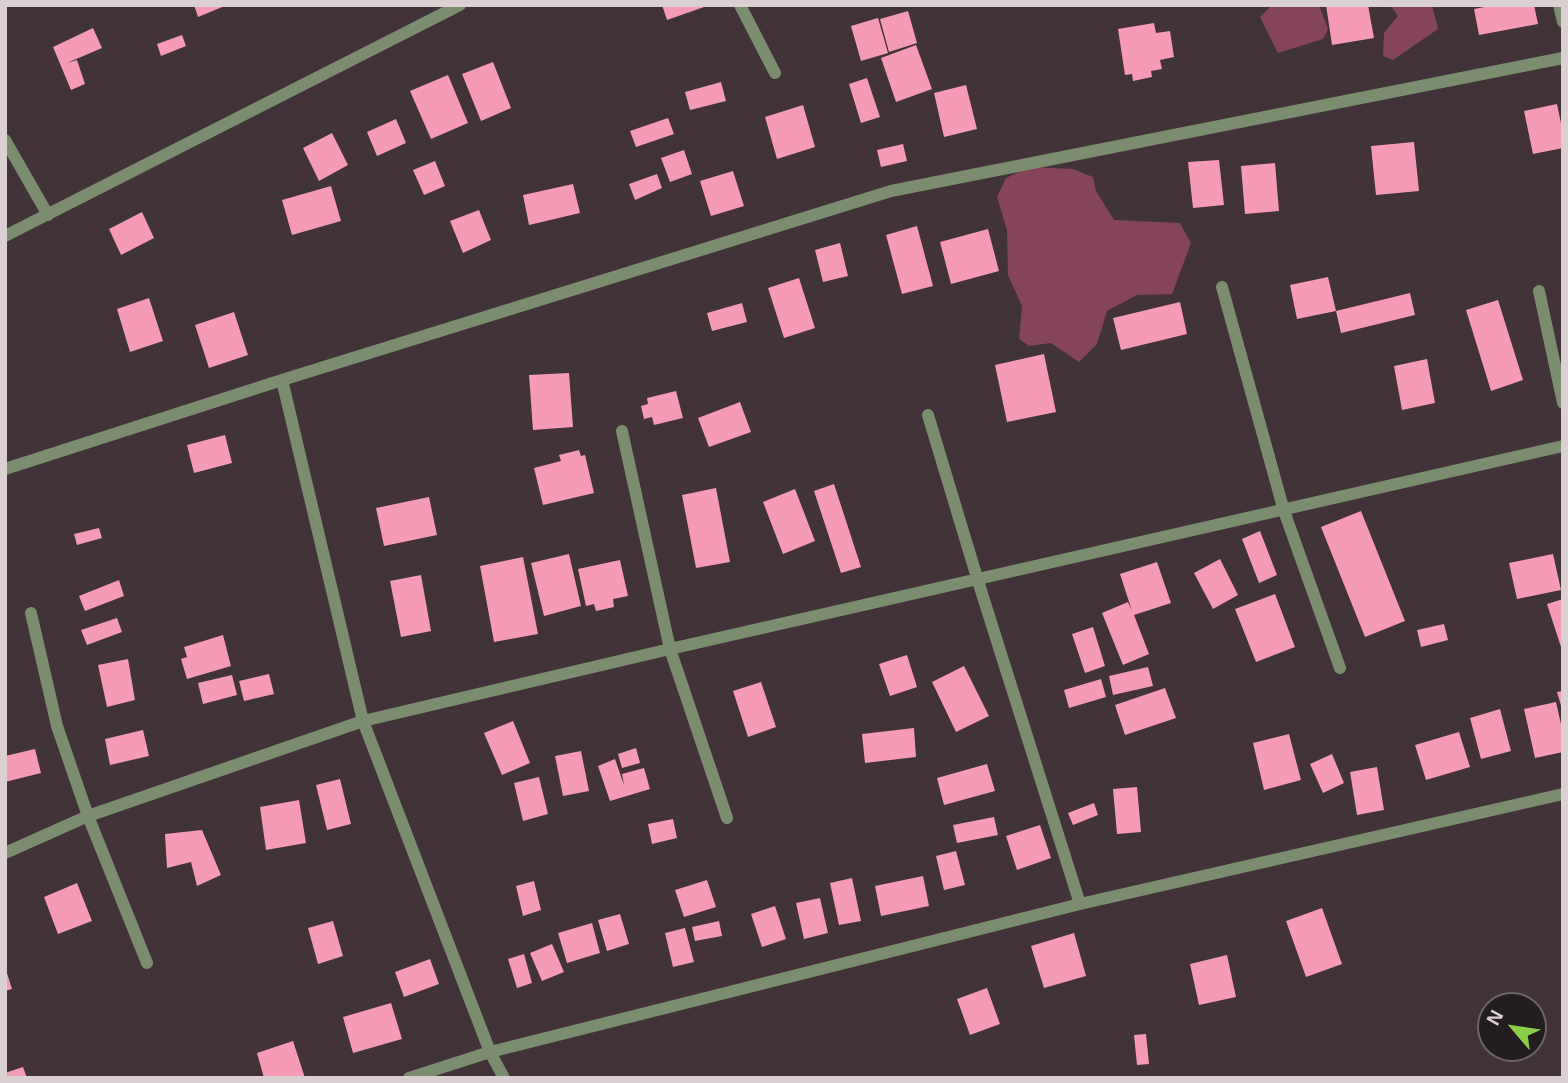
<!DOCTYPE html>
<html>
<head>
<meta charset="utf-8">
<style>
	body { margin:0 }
	#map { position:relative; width:1568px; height:1083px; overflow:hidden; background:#413337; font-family:Arial,sans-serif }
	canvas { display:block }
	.frame { position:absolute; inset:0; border:7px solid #dad0d2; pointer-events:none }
	.north { position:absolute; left:1477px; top:992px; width:70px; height:70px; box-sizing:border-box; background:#231d1f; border:2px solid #6c6567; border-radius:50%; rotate:299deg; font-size:19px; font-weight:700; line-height:28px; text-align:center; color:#dad0d2 }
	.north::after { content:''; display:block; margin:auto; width:24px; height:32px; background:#8ace47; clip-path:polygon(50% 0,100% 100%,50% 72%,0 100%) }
</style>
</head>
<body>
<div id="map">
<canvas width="1568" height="1083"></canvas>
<div class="frame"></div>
<div class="north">N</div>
</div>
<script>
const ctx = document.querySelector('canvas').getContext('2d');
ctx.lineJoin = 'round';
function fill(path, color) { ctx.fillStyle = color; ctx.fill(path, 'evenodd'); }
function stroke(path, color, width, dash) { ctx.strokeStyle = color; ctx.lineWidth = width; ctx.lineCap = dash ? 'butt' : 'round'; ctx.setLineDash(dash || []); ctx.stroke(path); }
const green = new Path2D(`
	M1272 5H1319L1328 29 1323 39 1278 53 1260 17Z
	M1390 5H1432L1438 29 1393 60 1383 56 1384 33 1398 16Z
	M1029 167 1073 169 1093 177 1096 191 1114 220 1180 223 1191 243 1172 294 1137 295 1107 311 1097 344 1079 362 1051 343 1029 346 1019 339 1022 306 1008 275 1007 230 997 197 1006 178Z`);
const building = new Path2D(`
	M194 5H227L198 17Z
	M662 5H707V6L667 20Z
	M1326 5H1368L1374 38 1332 45Z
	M1495 5H1534L1538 24 1479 35 1474 9Z
	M908 11 917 43 889 52 880 19Z
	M878 18 888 53 861 61 851 26Z
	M1154 23 1156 33 1170 31 1174 57 1160 60 1162 69 1151 71 1152 77 1133 81 1132 74 1125 75 1118 29Z
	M93 28 102 48 67 63 77 60 85 84 71 90 53 47Z
	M182 35 186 46 161 56 157 44Z
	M916 45 932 89 896 102 881 58Z
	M493 62 511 108 481 121 462 74Z
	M448 75 468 123 431 139 410 91Z
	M867 78 880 117 861 123 849 84Z
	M721 82 726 101 690 110 685 92Z
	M966 85 977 129 944 137 934 93Z
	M1557 104 1563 133V148L1533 154 1524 111Z
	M803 105 815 147 777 159 765 117Z
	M668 118 674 134 636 147 630 131Z
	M396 119 406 143 377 156 367 132Z
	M332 133 348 165 319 181 303 148Z
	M1414 142 1419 191 1376 195 1371 146Z
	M903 144 907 161 881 167 877 150Z
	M684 150 692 174 670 182 661 158Z
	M1219 160 1224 205 1193 208 1188 162Z
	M435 161 445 186 424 195 413 170Z
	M1275 163 1279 211 1245 214 1241 166Z
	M733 171 744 206 711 216 700 181Z
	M657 174 662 188 635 200 629 184Z
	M573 184 580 213 529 225 523 195Z
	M331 186 341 221 292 235 282 200Z
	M479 210 491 240 463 253 450 221Z
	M142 212 154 238 121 255 109 229Z
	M917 226 933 286 902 294 886 235Z
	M988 229 999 271 951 284 940 242Z
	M840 243 848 276 823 282 815 250Z
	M1328 277 1336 311 1297 319 1290 285Z
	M799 278 815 328 784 338 768 288Z
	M1410 293 1415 315 1341 333 1336 311Z
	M149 298 163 341 130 352 117 309Z
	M1498 300 1523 380 1491 391 1466 310Z
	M1180 302 1187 334 1121 350 1113 318Z
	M742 303 747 322 712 331 707 313Z
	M234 312 248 355 209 368 195 325Z
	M1044 354 1056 412 1007 422 995 365Z
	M1427 359 1435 403 1402 410 1394 366Z
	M569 373 573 427 533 430 529 375Z
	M676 391 683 418 654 425 652 417 644 419 641 406 648 404 647 398Z
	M740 402 751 432 709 447 698 418Z
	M225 435 232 463 194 473 187 445Z
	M579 450 581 456 585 455 594 493 543 505 534 468 561 461 559 455Z
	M834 484 861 567 841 573 814 491Z
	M716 488 730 562 696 568 682 495Z
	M795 489 815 541 783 554 763 502Z
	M429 497 437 535 384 546 376 508Z
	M1361 511 1405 621 1365 637 1321 527Z
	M99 528 102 538 77 545 74 534Z
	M1260 531 1277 575 1259 583 1242 539Z
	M569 554 581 606 544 616 531 563Z
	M1553 554 1561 590 1517 599 1509 563Z
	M523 557 538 634 494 642 480 566Z
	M1220 559 1238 595 1213 609 1194 573Z
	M620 560 628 596 613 599 614 607 596 611 594 604 586 606 578 569Z
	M1157 562 1171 603 1134 615 1149 654 1123 665 1102 613 1128 602 1132 611 1120 574Z
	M421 575 431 631 401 637 390 581Z
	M119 580 124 596 85 611 79 596Z
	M1275 594 1295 647 1256 662 1235 609Z
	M1563 599V646L1561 647 1547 604Z
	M117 618 122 632 87 645 81 630Z
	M1444 624 1448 640 1421 647 1417 630Z
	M1093 627 1105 666 1085 673 1072 634Z
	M223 635 231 666 187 679 181 659 187 657 184 647Z
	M907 655 917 687 890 696 879 664Z
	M128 659 135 700 107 707 98 665Z
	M964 666 989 716 956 732 932 682Z
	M1148 667 1153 686 1113 695 1109 676Z
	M269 674 274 694 244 701 239 681Z
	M232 675 237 695 203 704 198 683Z
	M1101 679 1106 697 1069 708 1064 690Z
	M761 682 776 727 748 737 733 691Z
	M1165 688 1176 718 1125 735 1115 705Z
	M1563 691V709H1562L1557 692Z
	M1556 702 1563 733V752L1535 758 1524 709Z
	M1500 709 1511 751 1481 759 1470 718Z
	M513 721 530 763 502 775 484 733Z
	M914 728 916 757 865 763 862 734Z
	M143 730 149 756 110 765 105 739Z
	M1459 732 1470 767 1426 780 1415 745Z
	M1289 734 1301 780 1264 790 1253 743Z
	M636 748 640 763 622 768 618 754Z
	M35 749 41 773 5 782V756Z
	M581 751 589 791 563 796 555 756Z
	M1332 754 1344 783 1323 793 1310 764Z
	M615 759 624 785 622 774 644 768 650 789 610 801 598 766Z
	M987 764 995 791 944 805 937 778Z
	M1377 767 1384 810 1357 815 1350 772Z
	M539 777 548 814 523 821 514 783Z
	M340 779 351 824 327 830 316 785Z
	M1137 787 1141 832 1117 834 1113 789Z
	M299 800 306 843 266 850 260 807Z
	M1094 803 1098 815 1073 825 1068 813Z
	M994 817 998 835 957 843 953 825Z
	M673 819 677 838 652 844 648 824Z
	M1040 825 1051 858 1017 870 1006 836Z
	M202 830 221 875 197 886 191 862 167 868 165 834Z
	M956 851 965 885 944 890 936 856Z
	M923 876 929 906 881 916 875 886Z
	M852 878 861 921 839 925 830 883Z
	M707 880 716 907 684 917 675 890Z
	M534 881 541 910 523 916 516 886Z
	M77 883 92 921 58 934 44 897Z
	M820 898 828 933 804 939 796 903Z
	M775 906 786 939 762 947 751 914Z
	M1322 908 1342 964 1306 977 1286 921Z
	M620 914 629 944 607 951 598 920Z
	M333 921 343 956 318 964 308 928Z
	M719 921 722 936 695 941 692 927Z
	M592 923 600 953 567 963 558 933Z
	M685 928 694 962 673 967 665 933Z
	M1074 933 1086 976 1044 988 1031 946Z
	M552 944 564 972 542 981 530 953Z
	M524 954 532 983 517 988 508 959Z
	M1227 955 1236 997 1199 1005 1190 964Z
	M430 959 439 984 404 997 395 972Z
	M5 967 12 989 5 991Z
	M987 988 1000 1024 970 1035 957 999Z
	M391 1003 402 1039 353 1053 343 1017Z
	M1146 1034 1149 1064 1137 1065 1134 1035Z
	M293 1041 305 1078H264L257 1053Z
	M23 1067 27 1078H5V1073Z`);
const minor = new Path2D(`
	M740 5 775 73
	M1559 5 1563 22
	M5 140 48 215
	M5 236 460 5
	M1222 287 1284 511 1340 668
	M1539 291 1563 403
	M282 380 363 721 490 1052 504 1078
	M928 415 978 581 1080 904
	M622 431 670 649 727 818
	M5 469 282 380 891 191 1563 58
	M31 613 57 726 88 816 147 963
	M5 853 88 816 363 721 670 649 1563 446
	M409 1078 490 1052 1080 904 1563 794`);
fill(green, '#854559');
fill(building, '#f69bb6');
stroke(minor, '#7b8d6e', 12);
</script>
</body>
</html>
